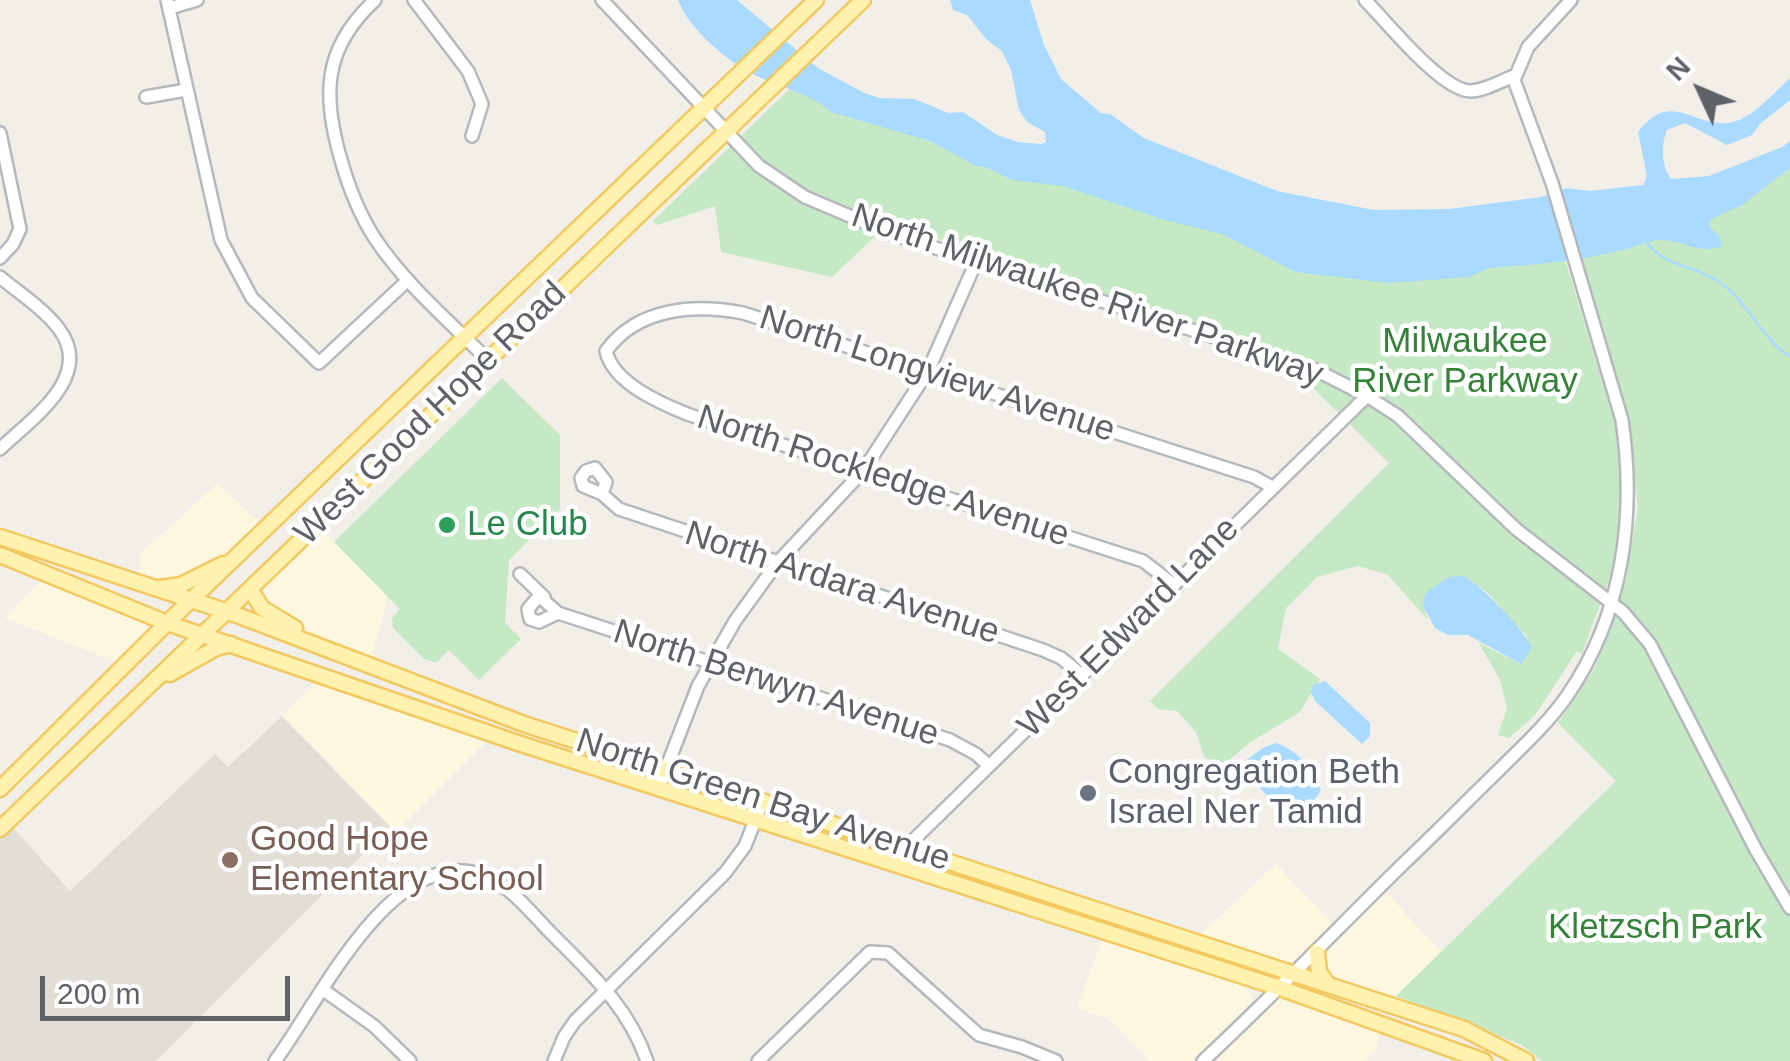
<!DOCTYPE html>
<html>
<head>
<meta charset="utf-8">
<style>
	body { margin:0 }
	#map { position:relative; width:1790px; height:1061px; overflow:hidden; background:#f1efe8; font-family:Arial,sans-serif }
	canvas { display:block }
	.north { position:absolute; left:1650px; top:40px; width:100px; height:100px; -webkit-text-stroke:8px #fff; paint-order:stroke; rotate:314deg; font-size:28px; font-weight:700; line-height:40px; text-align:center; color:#5f6368 }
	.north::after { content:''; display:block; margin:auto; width:35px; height:45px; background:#5f6368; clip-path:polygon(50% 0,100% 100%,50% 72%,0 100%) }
	.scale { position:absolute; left:40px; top:976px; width:250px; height:45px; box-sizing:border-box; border:5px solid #5f6368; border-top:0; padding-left:12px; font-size:30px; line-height:35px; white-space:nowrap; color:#5f6368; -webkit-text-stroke:8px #fff; paint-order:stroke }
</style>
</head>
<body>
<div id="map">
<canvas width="1790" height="1061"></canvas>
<div class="north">N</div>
<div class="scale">200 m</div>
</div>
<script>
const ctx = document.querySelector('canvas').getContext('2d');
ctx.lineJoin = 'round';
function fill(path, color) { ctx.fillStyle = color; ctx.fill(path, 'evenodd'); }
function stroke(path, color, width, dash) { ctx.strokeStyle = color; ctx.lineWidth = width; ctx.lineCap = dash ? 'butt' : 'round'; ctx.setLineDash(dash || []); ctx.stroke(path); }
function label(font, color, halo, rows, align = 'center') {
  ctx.font = font + ' Arial,sans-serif'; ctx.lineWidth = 9; ctx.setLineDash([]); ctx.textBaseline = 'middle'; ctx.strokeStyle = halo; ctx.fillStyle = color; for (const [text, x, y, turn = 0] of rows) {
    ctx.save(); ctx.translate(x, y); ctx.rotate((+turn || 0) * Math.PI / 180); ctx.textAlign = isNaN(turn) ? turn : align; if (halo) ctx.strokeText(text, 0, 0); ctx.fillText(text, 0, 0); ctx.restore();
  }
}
const commercial = new Path2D(`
	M218 483 266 529 238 556 181 585 137 583 141 553Z
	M317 524 388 597 370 663 344 654 282 622 250 589Z
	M48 574 137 616 145 625 149 633 124 665 5 618Z
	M325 675 494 734 396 832 282 716Z
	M1276 864 1339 931 1381 887 1441 952 1387 1005 1329 985 1316 954 1295 974 1193 941Z
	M1103 939 1247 987 1253 1001 1192 1061H1149L1109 1019 1076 1008Z
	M1280 988 1380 1029 1376 1049 1363 1061H1204Z`);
const education = new Path2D(`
	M282 716 390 827 156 1061H0V829L8 822 70 891 215 754 228 767Z`);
const green = new Path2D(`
	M804 75 977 138 1564 256 1619 437 1621 511 1611 574 1582 654 1577 651 1535 715 1509 738 1498 735 1507 708 1500 680 1479 643 1521 664 1527 636C1502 614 1485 575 1448 577L1423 606 1428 620 1388 575 1358 566 1317 577 1286 608 1278 649 1320 679 1300 712 1249 743 1218 770 1204 756 1196 732 1177 711 1158 709 1150 701 1389 463 1305 380 1217 343 1225 333 889 223 832 277 721 252 715 206 657 225 653 221Z
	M1790 153V1061H1542L1522 1045 1396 996 1616 781 1558 723 1594 669 1606 641 1626 580 1638 507 1625 409 1572 224Z
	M502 378 560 435V509L509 560 505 623 521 639 479 680 449 650 436 663 423 658 393 628 392 618 400 609 334 542Z`);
const water = new Path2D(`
	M678 0H737L818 68 864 93 880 98 915 99 948 113 963 112 997 135 1018 142 1041 144 1046 142 1045 132 1027 122 1019 110 1011 70 1002 51 987 40 967 15 953 10 950 0H1030L1044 45 1061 79 1101 113 1110 114 1144 138 1277 191 1374 210 1449 209 1541 197 1567 188 1590 191 1643 185 1647 176 1638 132C1672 87 1695 131 1733 122 1754 117 1774 92 1790 78V100L1760 124 1752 135 1727 145 1685 123 1667 130C1661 143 1661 170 1672 179L1709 176 1782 147 1790 141V168L1742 205 1711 219 1709 226 1720 237 1722 246C1698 255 1684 240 1661 240 1647 240 1636 247 1623 250 1580 261 1532 265 1489 268L1469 277 1389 283 1296 272 1222 234 1165 220 1063 186 1012 180 990 169 974 165 930 141 831 112C811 94 783 88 759 77 729 63 690 31 678 0Z
	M1463 576C1482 585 1523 629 1532 648L1521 664 1468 635H1448L1435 628 1423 606 1425 594 1448 577Z
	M1325 681 1370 723V736L1362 744 1315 701 1311 692 1313 685Z
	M1276 743C1297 750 1314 769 1321 790 1298 833 1257 792 1242 763L1263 748Z`);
const stream = new Path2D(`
	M1645 240C1664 268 1693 264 1719 282 1749 302 1760 337 1790 357`);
const minor = new Path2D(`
	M167 0 221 240 252 298 319 363 408 280
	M375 0C323 48 322 95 341 160 349 188 358 212 374 237 404 283 449 321 488 360
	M414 0 468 71 482 104 472 136
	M602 0 759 166 805 197 892 234 1314 369 1367 396 1398 416 1516 529 1623 612 1650 644 1756 850 1790 908
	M1365 0C1386 21 1441 90 1470 91 1484 91 1501 81 1514 76
	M170 8 197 0
	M146 97 186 90
	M0 133 20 229 13 244 0 258
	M0 277C19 293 44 309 59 329 95 377 31 419 0 449
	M602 494 583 486 581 478 586 471 595 468 606 482 602 494 619 509 1043 650 1061 658 1082 675
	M520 574 544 597
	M1173 584 1143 561 687 414C660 403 613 383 606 351 638 307 695 304 743 313L1254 477 1272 487
	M558 613 539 622 530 619 528 609 539 596 558 613 950 740 976 754 989 766
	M659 787 698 686 735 621 777 563 863 471 928 371 976 262
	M891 862 1367 396
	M322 989 374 1026 410 1061
	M275 1061C319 1003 396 834 490 878 512 889 530 911 547 929 587 970 628 1005 647 1061
	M554 1061 564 1037 575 1021 725 873 745 846 762 803
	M758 1061 870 952 888 953 979 1035 1022 1047 1056 1061
	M1203 1061C1272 997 1336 930 1403 864 1436 833 1468 800 1500 769 1524 745 1548 723 1567 696 1623 615 1636 516 1622 420L1552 183 1514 80 1528 47 1571 0`);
const major = new Path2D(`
	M0 537 237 615 524 724 1464 1029 1526 1061
	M0 555 167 623 518 743 1280 988 1484 1061
	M160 588 181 585 223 564
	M250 589 262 608 295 628
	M170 674 216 648 231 644
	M0 789 167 623 816 0
	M0 829 863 0
	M1317 953 1319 972 1328 985`);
const markers = [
	[447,525,10,"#2e9e5b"],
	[1088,793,10,"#6b7280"],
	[230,860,10,"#8d6e63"]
];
const streetNames = [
	["North Milwaukee River Parkway",1087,296,19],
	["North Longview Avenue",937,375,18],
	["West Good Hope Road",431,414,-44],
	["North Rockledge Avenue",883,477,18],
	["North Ardara Avenue",842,584,18],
	["West Edward Lane",1129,628,-45],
	["North Berwyn Avenue",776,684,18],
	["North Green Bay Avenue",763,801,18]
];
const parkNames = [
	["Milwaukee",1465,342],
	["River Parkway",1465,382],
	["Kletzsch Park",1655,928]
];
const leisureNames = [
	["Le Club",467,525]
];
const worshipNames = [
	["Congregation Beth",1108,773],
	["Israel Ner Tamid",1108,813]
];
const educationNames = [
	["Good Hope",250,840],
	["Elementary School",250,880]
];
fill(commercial, '#fef7e0');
fill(education, '#e1ded6');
fill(green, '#c5e8c5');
fill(water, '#aadaff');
stroke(stream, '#aadaff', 2.5);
stroke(minor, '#b5b8bc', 16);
stroke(major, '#f2c960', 19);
stroke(minor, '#fff', 11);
stroke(major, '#fff2af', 14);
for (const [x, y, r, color] of markers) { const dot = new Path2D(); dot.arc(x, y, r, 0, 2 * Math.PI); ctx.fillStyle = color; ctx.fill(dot); stroke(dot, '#fff', 4); }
label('35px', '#5f6368', '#fff', streetNames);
label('35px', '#348238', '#fff', parkNames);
label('35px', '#27864d', '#fff', leisureNames, 'left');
label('35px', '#5b616d', '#fff', worshipNames, 'left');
label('35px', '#785e54', '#fff', educationNames, 'left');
</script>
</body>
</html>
